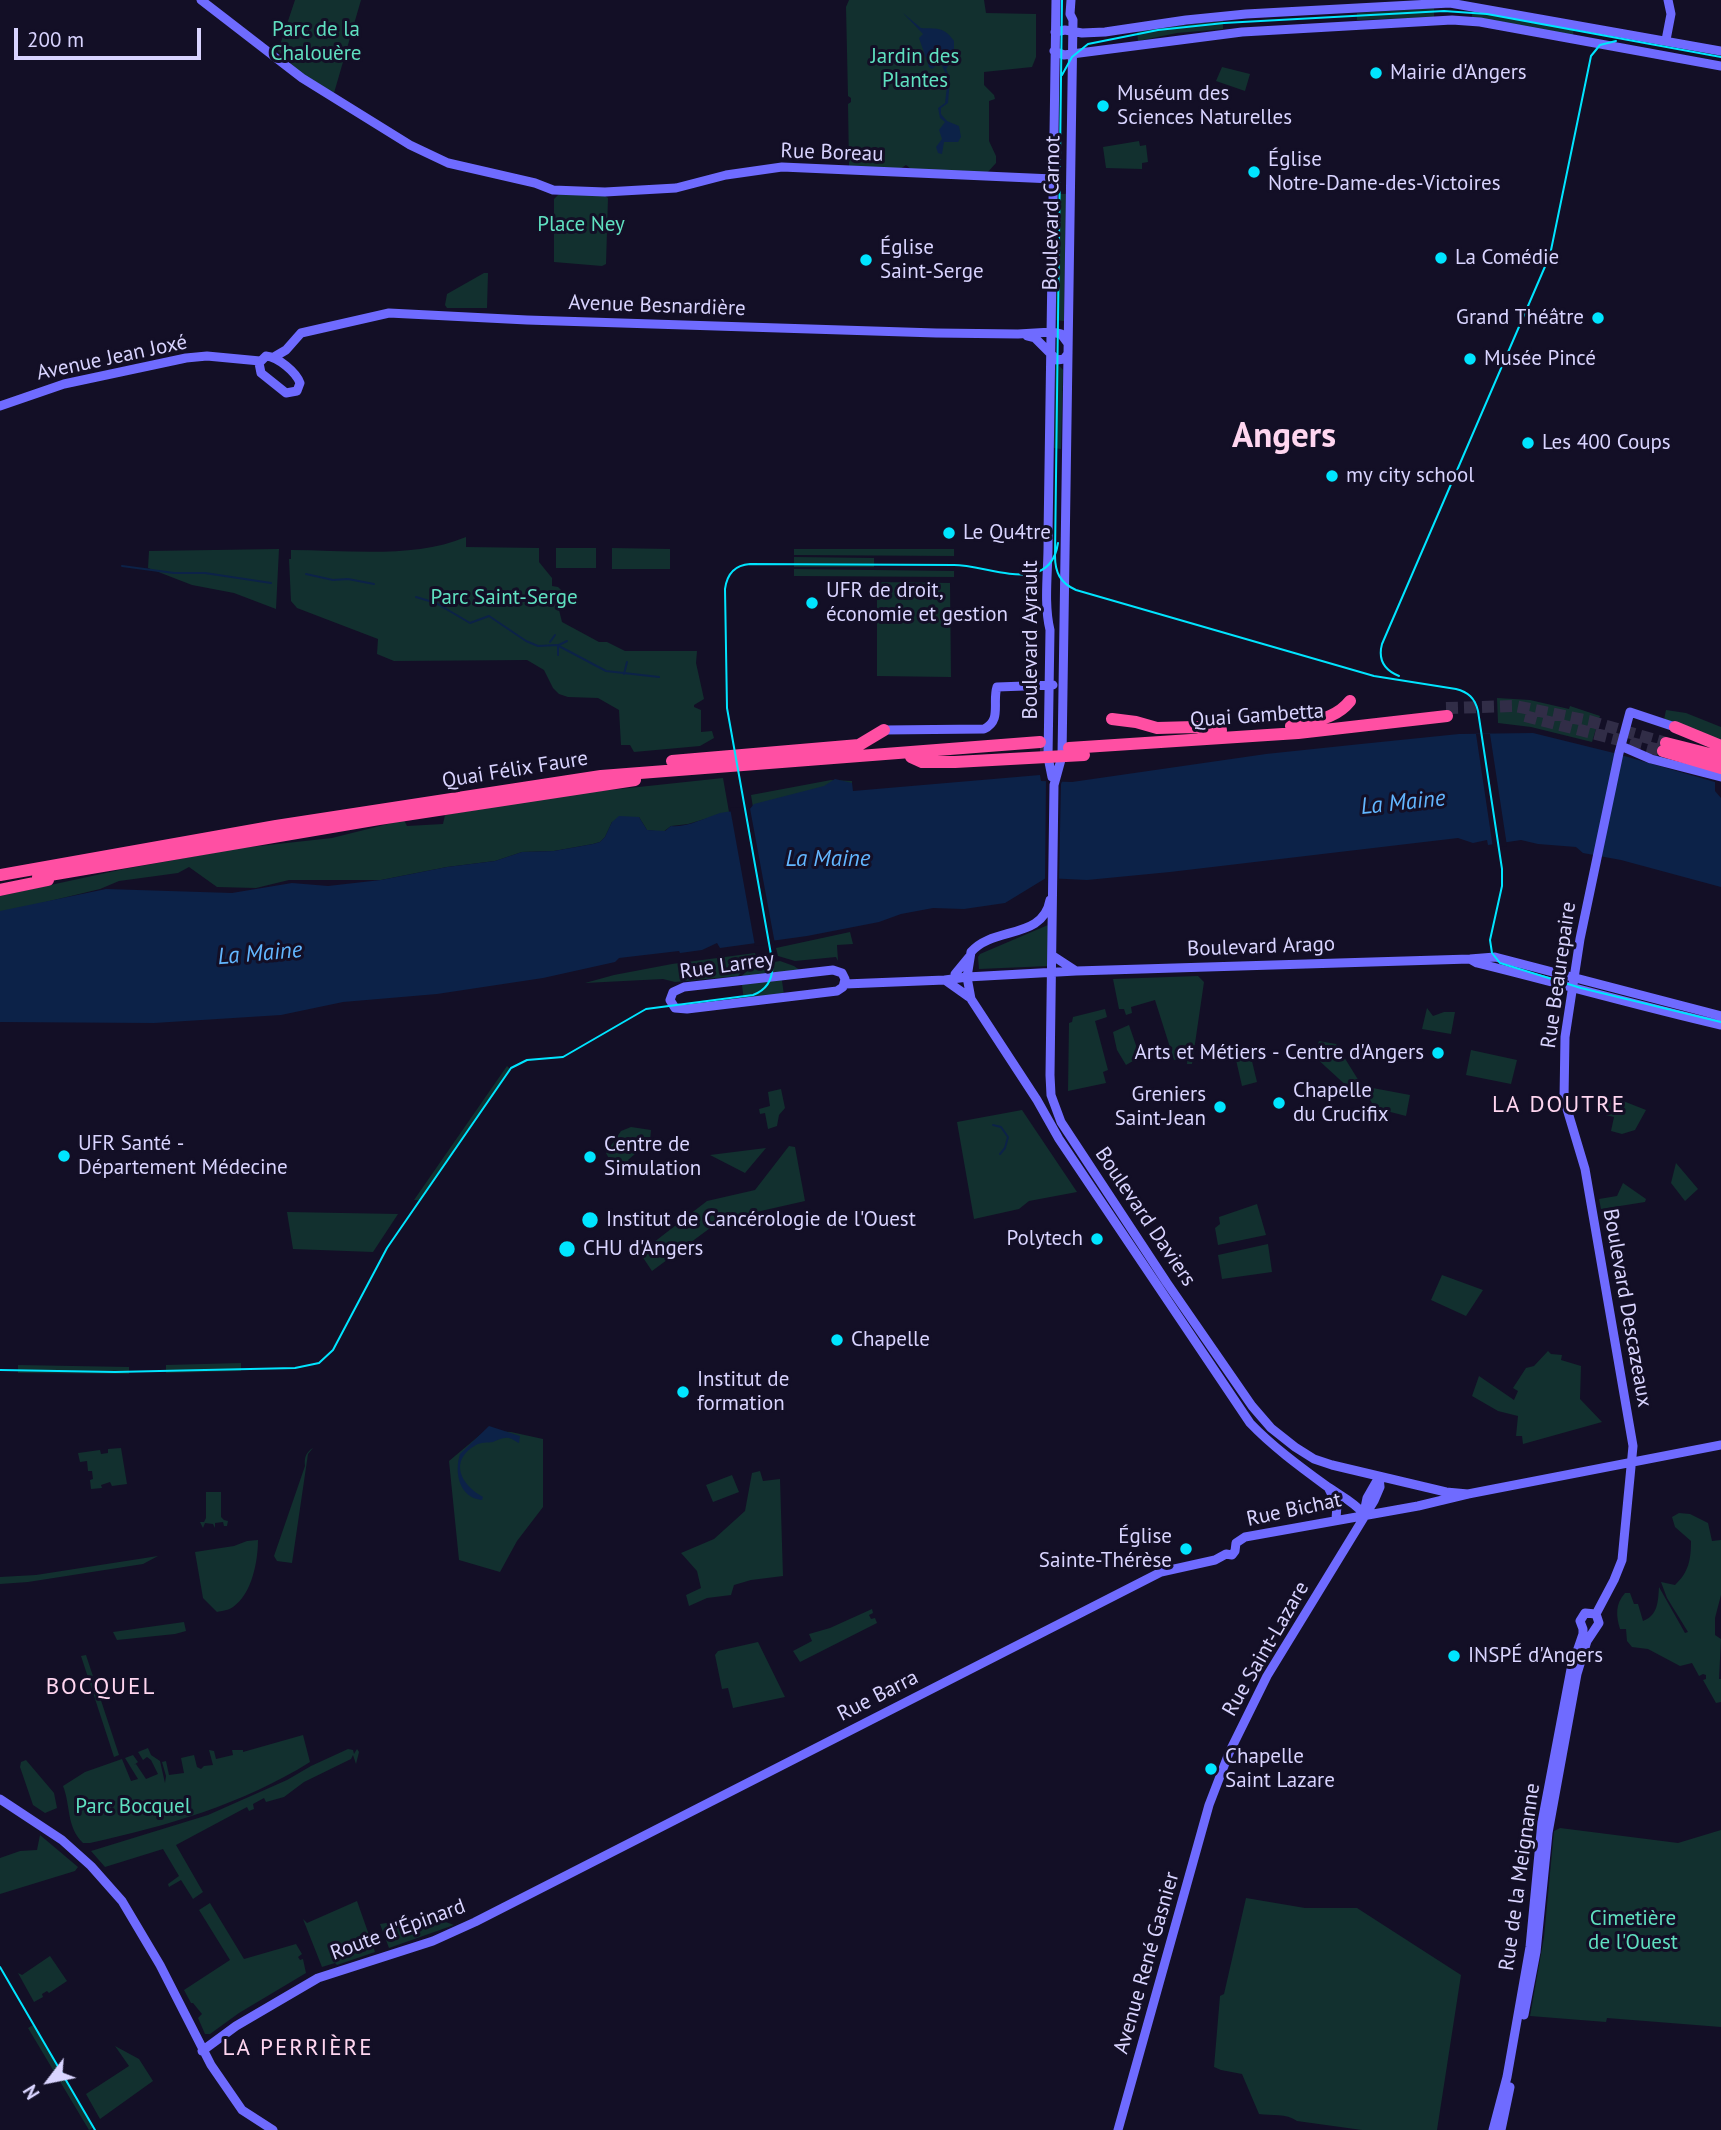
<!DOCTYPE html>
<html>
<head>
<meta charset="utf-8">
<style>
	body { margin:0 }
	#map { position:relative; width:1721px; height:2130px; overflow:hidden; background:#130f26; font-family:"PT Sans",sans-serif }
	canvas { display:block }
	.north { position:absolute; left:14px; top:2046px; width:70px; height:70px; -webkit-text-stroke:5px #130f26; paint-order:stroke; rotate:238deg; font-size:19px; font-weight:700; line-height:28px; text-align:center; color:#d9d4ff }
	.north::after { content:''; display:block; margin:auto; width:24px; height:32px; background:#d9d4ff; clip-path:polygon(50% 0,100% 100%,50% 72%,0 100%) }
	.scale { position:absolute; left:14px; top:28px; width:187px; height:32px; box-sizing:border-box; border:4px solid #d9d4ff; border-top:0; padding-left:9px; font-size:21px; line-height:24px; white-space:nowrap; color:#d9d4ff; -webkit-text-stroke:5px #130f26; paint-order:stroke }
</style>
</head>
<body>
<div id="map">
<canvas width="1721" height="2130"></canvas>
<div class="north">N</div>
<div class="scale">200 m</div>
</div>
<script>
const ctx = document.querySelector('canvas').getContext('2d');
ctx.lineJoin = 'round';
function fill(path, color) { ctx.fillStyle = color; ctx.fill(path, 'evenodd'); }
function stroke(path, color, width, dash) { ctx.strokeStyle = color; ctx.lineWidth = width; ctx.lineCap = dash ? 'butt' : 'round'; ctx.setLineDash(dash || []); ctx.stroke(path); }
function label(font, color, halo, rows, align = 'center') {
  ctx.font = font + ' "PT Sans",sans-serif'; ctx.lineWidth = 6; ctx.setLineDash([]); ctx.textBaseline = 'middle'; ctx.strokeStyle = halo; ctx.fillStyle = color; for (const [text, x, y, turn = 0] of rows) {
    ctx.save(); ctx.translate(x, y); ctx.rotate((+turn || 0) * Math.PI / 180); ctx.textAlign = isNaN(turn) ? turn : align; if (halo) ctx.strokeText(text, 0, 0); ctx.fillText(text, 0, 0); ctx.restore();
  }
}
const green = new Path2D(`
	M295 0H361L334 93 301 73 278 51Z
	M849 0H984L986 13 1036 14V57L1032 67 984 72V85L994 95 995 99 989 101V141L996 156V163L987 173 911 169 906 165 900 169 849 166 848 104 851 102V98L848 96 846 7Z
	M1434 8V17L1357 20V13Z
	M1472 10 1574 28 1573 35 1472 18Z
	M1223 20V29L1177 33 1138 41 1137 31Z
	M1222 67 1250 74 1245 91 1216 81Z
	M1139 141 1140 146 1146 145 1148 162 1142 163V169L1106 168 1103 147Z
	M559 194 604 195 608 198 606 264 602 266 554 262V199Z
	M1057 194H1066L1064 321 1055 320Z
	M484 273H488L487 308H447L445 305 447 294Z
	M1057 363 1063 370 1061 449 1054 448 1055 364Z
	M466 537V547L539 548V562L552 578V586L558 587 562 591 557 602 562 622 599 642H607L625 651H697L696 663 704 699 694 705V707L701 710V732L712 731 714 738 700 746 634 752 630 745H621L619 710 598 698 568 697 559 694 553 688 544 670 527 660 394 661 377 654 378 639 297 608 291 601 289 559H291V550C347 550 414 559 466 537Z
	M556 548H596V568H556Z
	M612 548 670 549V569H612Z
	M279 549 276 609 234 593 192 585 148 568 149 551Z
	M794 549H954V556L794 555Z
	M794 557 874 558V567H794Z
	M794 569 954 571V577L794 576Z
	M877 582 950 583 951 677 877 676Z
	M1497 698 1530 700 1569 709 1570 706 1600 716 1592 742 1531 727 1498 723Z
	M1666 710 1686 713 1721 727V740L1664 720Z
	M723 778 729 812 688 824 671 826 663 832 647 830 639 817 612 822 605 837 600 842 593 844 554 851 522 852 495 861 447 867 381 880H289L256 888 217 887 189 867 178 873 119 881 100 889 0 913V896L124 869 241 848 332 838 404 820 407 826 443 824 445 815 573 794Z
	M831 780 852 781V789L755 820 751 795Z
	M1048 925 1049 966 979 969 978 957 980 954Z
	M850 932 853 944 837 945 838 961 836 957 795 961 778 956 776 948Z
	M755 953 757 960 747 966 738 976 675 982 663 979 585 983 614 975 672 964Z
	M780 961 794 966 801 971 781 974 784 995 744 1001 741 977C752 964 764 964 780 961Z
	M1198 976 1204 982 1192 1064H1187L1188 1056 1174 1060 1155 1000 1131 1007 1132 1013 1126 1015 1124 1009H1119L1113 979Z
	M1427 1008 1433 1016 1444 1012H1455L1451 1034 1422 1029Z
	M1105 1009 1107 1017 1095 1021 1108 1070 1103 1072 1106 1083 1068 1091 1069 1023 1072 1022 1073 1017Z
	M1129 1025 1140 1057 1126 1065 1117 1050 1113 1032Z
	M1319 1041 1336 1044 1362 1086 1410 1095 1406 1116 1375 1108 1366 1093 1350 1089 1314 1056Z
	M1243 1049 1246 1054 1250 1053 1257 1082 1242 1086 1234 1051Z
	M1471 1050 1517 1060 1511 1084 1466 1075Z
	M507 1066 511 1070 421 1200H414Z
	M781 1089 785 1108 779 1115 777 1126 768 1129 765 1113 760 1114 759 1109 770 1106 768 1092Z
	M1613 1097 1646 1110 1635 1130 1622 1134 1611 1131 1614 1117 1606 1115 1608 1102Z
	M1022 1110 1077 1192 1029 1201 1019 1209 974 1219 957 1122Z
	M631 1127 651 1130 650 1141 628 1160 632 1166 619 1177 606 1153 621 1131Z
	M789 1146 795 1147 805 1201 721 1220 652 1271 640 1253 707 1201 755 1190Z
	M766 1148 745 1173 710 1155Z
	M1676 1163 1698 1189 1685 1201 1671 1183Z
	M1623 1183 1646 1199 1645 1202 1601 1209 1599 1199 1617 1196Z
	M1257 1204 1266 1235 1218 1245 1215 1228 1220 1224 1219 1217Z
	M287 1212 398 1214 373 1252 293 1249Z
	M1268 1244 1272 1272 1222 1279 1218 1255Z
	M1442 1275 1483 1290 1466 1316 1431 1300Z
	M1548 1351 1551 1354 1562 1355 1561 1360 1581 1366 1580 1399 1602 1422 1523 1444 1522 1436H1516L1518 1416 1498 1411 1472 1396 1479 1376 1514 1400 1518 1391 1513 1388 1526 1368 1534 1366Z
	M241 1363V1371L166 1373V1365Z
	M18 1365 129 1367V1374L18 1373Z
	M494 1431 511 1432 543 1439V1507L517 1541 500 1572 459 1560 449 1461 480 1435Z
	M121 1448 127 1484 112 1486 110 1482 101 1485 102 1488 91 1489 90 1480 93 1479 92 1471H88L87 1461 80 1462 78 1453 100 1450 101 1454 108 1453V1449Z
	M313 1448 308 1454 292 1563 277 1561 274 1556 305 1466C304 1458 306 1452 313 1448Z
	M760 1471 763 1481 780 1479 783 1576 751 1580 734 1585 731 1595 707 1598 689 1606 686 1595 701 1588 697 1571 681 1553 714 1539 745 1511 752 1473Z
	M732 1475 739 1492 713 1502 706 1485Z
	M206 1492H221V1517L224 1520 228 1521 227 1526H224L223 1522 215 1523V1528L213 1524 205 1523 203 1528 200 1522H204L206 1518Z
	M1679 1513 1690 1514 1708 1523 1712 1541 1721 1540V1595L1715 1618V1635L1721 1639 1719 1679H1721V1702L1716 1703 1703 1680 1706 1679V1675L1703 1674 1699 1676 1692 1663 1680 1666 1648 1649 1632 1647 1627 1641 1626 1629H1620C1616 1616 1615 1604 1625 1593H1630L1634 1604H1638L1643 1621C1658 1615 1658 1602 1659 1587L1685 1633 1688 1632 1667 1598 1661 1582 1675 1585C1689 1572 1691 1559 1691 1541L1675 1527 1672 1517Z
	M258 1540C258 1561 252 1594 233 1607 229 1610 222 1611 217 1612L203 1598 195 1552 234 1546 247 1541Z
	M158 1556 143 1564 28 1582 0 1584V1577L36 1575Z
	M872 1609 873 1613 869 1615 871 1619 875 1618 877 1623 800 1662 793 1651 812 1641 809 1634 830 1628Z
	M184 1622 186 1631 175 1634 117 1640 113 1632Z
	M758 1642 785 1697 733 1708 728 1688 722 1689 715 1655 718 1651Z
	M86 1655 119 1755 114 1757 81 1656Z
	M303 1735 310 1762C243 1804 167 1826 90 1843H83C66 1826 71 1806 63 1786L85 1772 122 1759 131 1781 138 1779 125 1758 133 1755 138 1762 134 1765 136 1764 146 1779 158 1774 151 1760 147 1757 143 1760 138 1752 148 1748 151 1755 160 1761 165 1783 166 1776 162 1762 166 1761 169 1775 184 1773 181 1758 194 1755 197 1767 201 1769 204 1766 213 1765 209 1750 214 1751 216 1759 233 1755 232 1750H243V1752Z
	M348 1749 353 1750 354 1754 357 1749 359 1752 356 1764 353 1755 351 1759 304 1782 284 1797 266 1802 264 1798 253 1804 254 1809 249 1811 247 1807 176 1845 203 1892 193 1899 181 1880 169 1887 168 1884 179 1876 163 1849 105 1867 91 1851 208 1815 287 1780 311 1766Z
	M26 1760 54 1793 57 1808 45 1813 33 1805 20 1767 21 1762Z
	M1560 1828 1678 1843 1721 1830V2027L1607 2018 1606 2022 1530 2016 1544 1937 1554 1831Z
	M40 1835 78 1867 75 1871 0 1894V1858L20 1851 37 1850Z
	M1246 1898 1305 1908H1357L1461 1975 1437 2130H1362L1297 2121C1286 2113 1272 2116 1259 2114L1242 2074 1221 2070 1214 2067 1220 1996 1224 1994Z
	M357 1901 375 1952 337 1965 335 1963 322 1967 303 1919 307 1923Z
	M210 1903 244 1959 296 1944 302 1954 298 1957 300 1960 303 1959 306 1973 239 2013 210 2034H205L198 2018 202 2014 193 2003H191L184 1990 230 1960 199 1910Z
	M429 1916 454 1925 389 1948 380 1924Z
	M50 1956 67 1981 49 1993 47 1991 42 1994 43 1997 34 2002 18 1973 22 1975Z
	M33 2025 94 2127 89 2130 28 2028Z
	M115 2046 139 2059 153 2081 100 2119 86 2094 129 2066Z`);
const water = new Path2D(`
	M903 13 921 28C935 29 944 26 954 41V56L946 69 950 78 948 103 941 108V114L947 121 959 126 961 137 958 142H944L942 154 938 153 936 147 942 139 939 130 945 122 940 118 938 108 945 103 948 78 940 62 932 69 929 67 919 38 923 34Z
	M1533 733 1614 753 1715 782V791L1721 798V887L1621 860 1583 853 1576 847 1538 844 1521 840 1488 845 1487 840 1473 843 1458 838 1170 872 1087 880 1046 878 1005 903 964 909 933 908 901 914 879 922 807 936 720 948 717 943 702 950 680 953 679 951 619 958 615 962 543 978 437 994 343 1002 281 1015 154 1023 0 1022V911L106 889 232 893 292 883 328 886 381 880 447 867 495 861 522 852 554 851 593 844 600 842 605 837 612 822 619 816 639 817 647 830 665 831 671 826C687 828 704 818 720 813 730 811 740 811 749 810L754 804 824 786 835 779 852 783 853 791 1040 775 1041 781 1072 782 1266 754 1361 744 1459 734Z
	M489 1426 520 1436 519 1443C516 1442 513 1439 509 1438 503 1437 498 1440 493 1442 487 1443 481 1442 476 1445 448 1461 461 1485 483 1497L482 1500C459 1498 454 1472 460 1454Z`);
const pier = new Path2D(`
	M1476 734H1490L1507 846 1493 848Z
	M1046 779H1063L1061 784 1059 881 1045 883Z
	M749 803 775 944 755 946 730 808 747 807Z`);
const stream = new Path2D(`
	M122 566 174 573H205L271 583
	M306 574 333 580 348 579 374 584
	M416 597 436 603 470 623 489 616 526 641 538 646 557 645 606 671 659 677
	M550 642 555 635
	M559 645 567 641
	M558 646V655
	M624 674 627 662
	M993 1125 1001 1127 1008 1137 1005 1148 1000 1154`);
const highwayTunnel = new Path2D(`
	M1446 708 1515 706 1589 721 1666 743
	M1525 716 1663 751
	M1040 749 1069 748`);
const secondary = new Path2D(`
	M201 0 302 78 410 145 448 163 535 183 553 190 605 192 676 188 726 175 782 167 1053 179
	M1071 0 1070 14 1073 20 1062 756 1054 785 1050 1075 1051 1095 1061 1122 1167 1283 1252 1406 1271 1428 1295 1447 1314 1459 1332 1465 1446 1492 1468 1494
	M1055 32 1065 30 1082 33 1105 32 1186 20 1246 14 1450 3 1721 51
	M1666 40 1671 14 1668 0
	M1054 51 1064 55 1242 32 1452 20 1480 22 1721 66
	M1027 336 1035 338 1057 360 1064 359 1067 355
	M266 356C278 357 296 372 300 383L297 391 286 393 261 373 259 363Z
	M274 357 286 350 301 333 389 313 527 320 936 333 1018 334 1052 332 1061 334 1067 342
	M0 406 64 384 186 358 207 356 260 361
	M884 730 984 729C1002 721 992 702 997 687L1053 685
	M1621 746 1651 759 1721 777
	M1052 777 1048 757 1050 630C1043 601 1049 567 1048 536L1056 0
	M1050 900C1043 940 993 926 971 952L967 977 971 999 1037 1100 1059 1139 1250 1423C1272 1446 1299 1466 1325 1485 1339 1495 1353 1501 1364 1514
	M1053 956 1076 971
	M1470 959 1477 963C1558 983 1639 1006 1721 1025
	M833 970 842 973 845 979 843 987 837 991 687 1009 675 1008 670 1000 673 992 684 987Z
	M955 974 969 957
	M945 980 969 997
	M845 984 945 980 967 977 1076 971 1470 959 1495 957 1721 1016
	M1329 1489 1337 1505 1336 1519
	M1364 1513 1367 1498 1379 1477
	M1596 1614 1614 1580 1622 1560 1633 1446 1585 1169 1564 1099 1565 1037 1580 939 1619 753 1630 712 1675 727
	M0 1799 62 1840 91 1866 122 1901 160 1965 211 2065 242 2110 273 2130
	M1524 2015 1536 1952 1548 1833 1577 1674 1587 1641 1599 1623 1596 1614
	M202 2051 236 2026 318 1978 433 1941 475 1922 1161 1572 1215 1560 1226 1554 1232 1555 1235 1551 1236 1543 1245 1537 1418 1506 1468 1494 1721 1445
	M1118 2130 1209 1805 1229 1753 1267 1676 1374 1501 1380 1487 1379 1477
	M1493 2130 1507 2077 1530 1947 1542 1822 1571 1669 1583 1634V1629L1580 1621 1585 1613 1596 1614
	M1501 2130 1510 2087`);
const highway = new Path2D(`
	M1112 719 1136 722 1157 728 1195 727 1221 730
	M1291 726C1313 720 1335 720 1350 701
	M1675 727 1721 746
	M1666 743 1721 757
	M1069 748 1298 733 1447 716
	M1663 751 1721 768
	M911 757 922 762H955L1084 755
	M672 761 859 745 884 730
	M0 875 276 826 601 776 1040 742
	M38 877 379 819 635 780
	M0 890 48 880`);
const tram = new Path2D(`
	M1062 0 1055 556C1055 572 1060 583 1076 590L1374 676 1456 689C1468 692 1475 698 1478 711L1502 869V886L1490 940 1492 953 1500 963 1581 988 1721 1022
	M1062 75 1072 57 1088 44 1158 30 1224 23 1444 11 1487 14 1721 57
	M1399 676C1384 670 1378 659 1382 644L1550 255 1591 56 1600 45 1616 41
	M0 1370 115 1372 295 1368 319 1363 333 1350 387 1248 511 1068 527 1060 563 1057 646 1009 753 995C769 989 774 977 772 960L727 708 725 589C727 574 735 565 750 564L954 565C989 565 1050 597 1058 543
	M0 1967 95 2130`);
const markers = [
	[1376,73,7,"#00e5ff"],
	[1103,106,7,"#00e5ff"],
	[1254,172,7,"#00e5ff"],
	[1441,258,7,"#00e5ff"],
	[866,260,7,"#00e5ff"],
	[1598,318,7,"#00e5ff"],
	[1470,359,7,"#00e5ff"],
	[1528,443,7,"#00e5ff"],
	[1332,476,7,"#00e5ff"],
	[949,533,7,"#00e5ff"],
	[812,603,7,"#00e5ff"],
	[1438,1053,7,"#00e5ff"],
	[1279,1103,7,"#00e5ff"],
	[1220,1107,7,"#00e5ff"],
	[64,1156,7,"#00e5ff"],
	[590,1157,7,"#00e5ff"],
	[590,1220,9,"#00e5ff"],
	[1097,1239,7,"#00e5ff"],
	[567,1249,9,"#00e5ff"],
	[837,1340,7,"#00e5ff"],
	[683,1392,7,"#00e5ff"],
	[1186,1549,7,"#00e5ff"],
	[1454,1656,7,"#00e5ff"],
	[1211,1769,7,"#00e5ff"]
];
const parkNames = [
	["Parc de la",316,30],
	["Chalouère",316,54],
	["Jardin des",915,57],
	["Plantes",915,81],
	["Place Ney",581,225],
	["Parc Saint-Serge",504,598],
	["Parc Bocquel",133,1807],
	["Cimetière",1633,1919],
	["de l'Ouest",1633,1943]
];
const poiNames = [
	["Mairie d'Angers",1390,73],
	["Muséum des",1117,94],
	["Sciences Naturelles",1117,118],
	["Église",1268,160],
	["Notre-Dame-des-Victoires",1268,184],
	["Église",880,248],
	["Saint-Serge",880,272],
	["La Comédie",1455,258],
	["Grand Théâtre",1584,318,"right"],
	["Musée Pincé",1484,359],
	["Les 400 Coups",1542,443],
	["my city school",1346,476],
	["Le Qu4tre",963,533],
	["UFR de droit,",826,591],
	["économie et gestion",826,615],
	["Arts et Métiers - Centre d'Angers",1424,1053,"right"],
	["Chapelle",1293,1091],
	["du Crucifix",1293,1115],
	["Greniers",1206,1095,"right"],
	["Saint-Jean",1206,1119,"right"],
	["UFR Santé -",78,1144],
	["Département Médecine",78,1168],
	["Centre de",604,1145],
	["Simulation",604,1169],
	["Institut de Cancérologie de l'Ouest",606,1220],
	["Polytech",1083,1239,"right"],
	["CHU d'Angers",583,1249],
	["Chapelle",851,1340],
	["Institut de",697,1380],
	["formation",697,1404],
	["Église",1172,1537,"right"],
	["Sainte-Thérèse",1172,1561,"right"],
	["INSPÉ d'Angers",1468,1656],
	["Chapelle",1225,1757],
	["Saint Lazare",1225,1781]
];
const streetNames = [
	["Rue Boreau",832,153,2],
	["Boulevard Carnot",1052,213,-89],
	["Avenue Besnardière",657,306,2],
	["Avenue Jean Joxé",112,358,-12],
	["Boulevard Ayrault",1031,640,-90],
	["Quai Gambetta",1257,716,-4],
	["Quai Félix Faure",515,770,-9],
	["Boulevard Arago",1261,947,-2],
	["Rue Larrey",727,966,-8],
	["Rue Beaurepaire",1559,975,-82],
	["Boulevard Daviers",1145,1217,56],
	["Boulevard Descazeaux",1627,1308,80],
	["Rue Bichat",1294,1510,-12],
	["Rue Saint-Lazare",1266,1649,-60],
	["Rue Barra",878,1696,-27],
	["Rue de la Meignanne",1520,1877,-82],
	["Route d'Épinard",398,1930,-20],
	["Avenue René Gasnier",1147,1963,-74]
];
const waterNames = [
	["La Maine",1403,803,-6],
	["La Maine",828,859],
	["La Maine",260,954,-5]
];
const neighbourhoodNames = [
	["LA DOUTRE",1559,1105],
	["BOCQUEL",101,1687],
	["LA PERRIÈRE",298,2048]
];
const townNames = [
	["Angers",1284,437]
];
fill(green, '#12302f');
fill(water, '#0c2248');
fill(pier, '#130f26');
stroke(stream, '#0c2248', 2);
stroke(highwayTunnel, '#312d47', 12, [12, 6]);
stroke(secondary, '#6f6bff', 9);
stroke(highway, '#ff4fa3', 12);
stroke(tram, '#00e5ff', 2);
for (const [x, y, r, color] of markers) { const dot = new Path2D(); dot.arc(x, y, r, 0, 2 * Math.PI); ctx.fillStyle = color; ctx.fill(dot); stroke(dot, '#130f26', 2.5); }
label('21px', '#5fe0c0', '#130f26', parkNames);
label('21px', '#d9d4ff', '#130f26', poiNames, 'left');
label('21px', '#d9d4ff', '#130f26', streetNames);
label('italic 23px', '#62b6ff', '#130f26', waterNames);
ctx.letterSpacing = '2px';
label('23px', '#ffd6f0', '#130f26', neighbourhoodNames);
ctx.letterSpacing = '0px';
label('bold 35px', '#ffd6f0', '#130f26', townNames);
</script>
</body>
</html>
